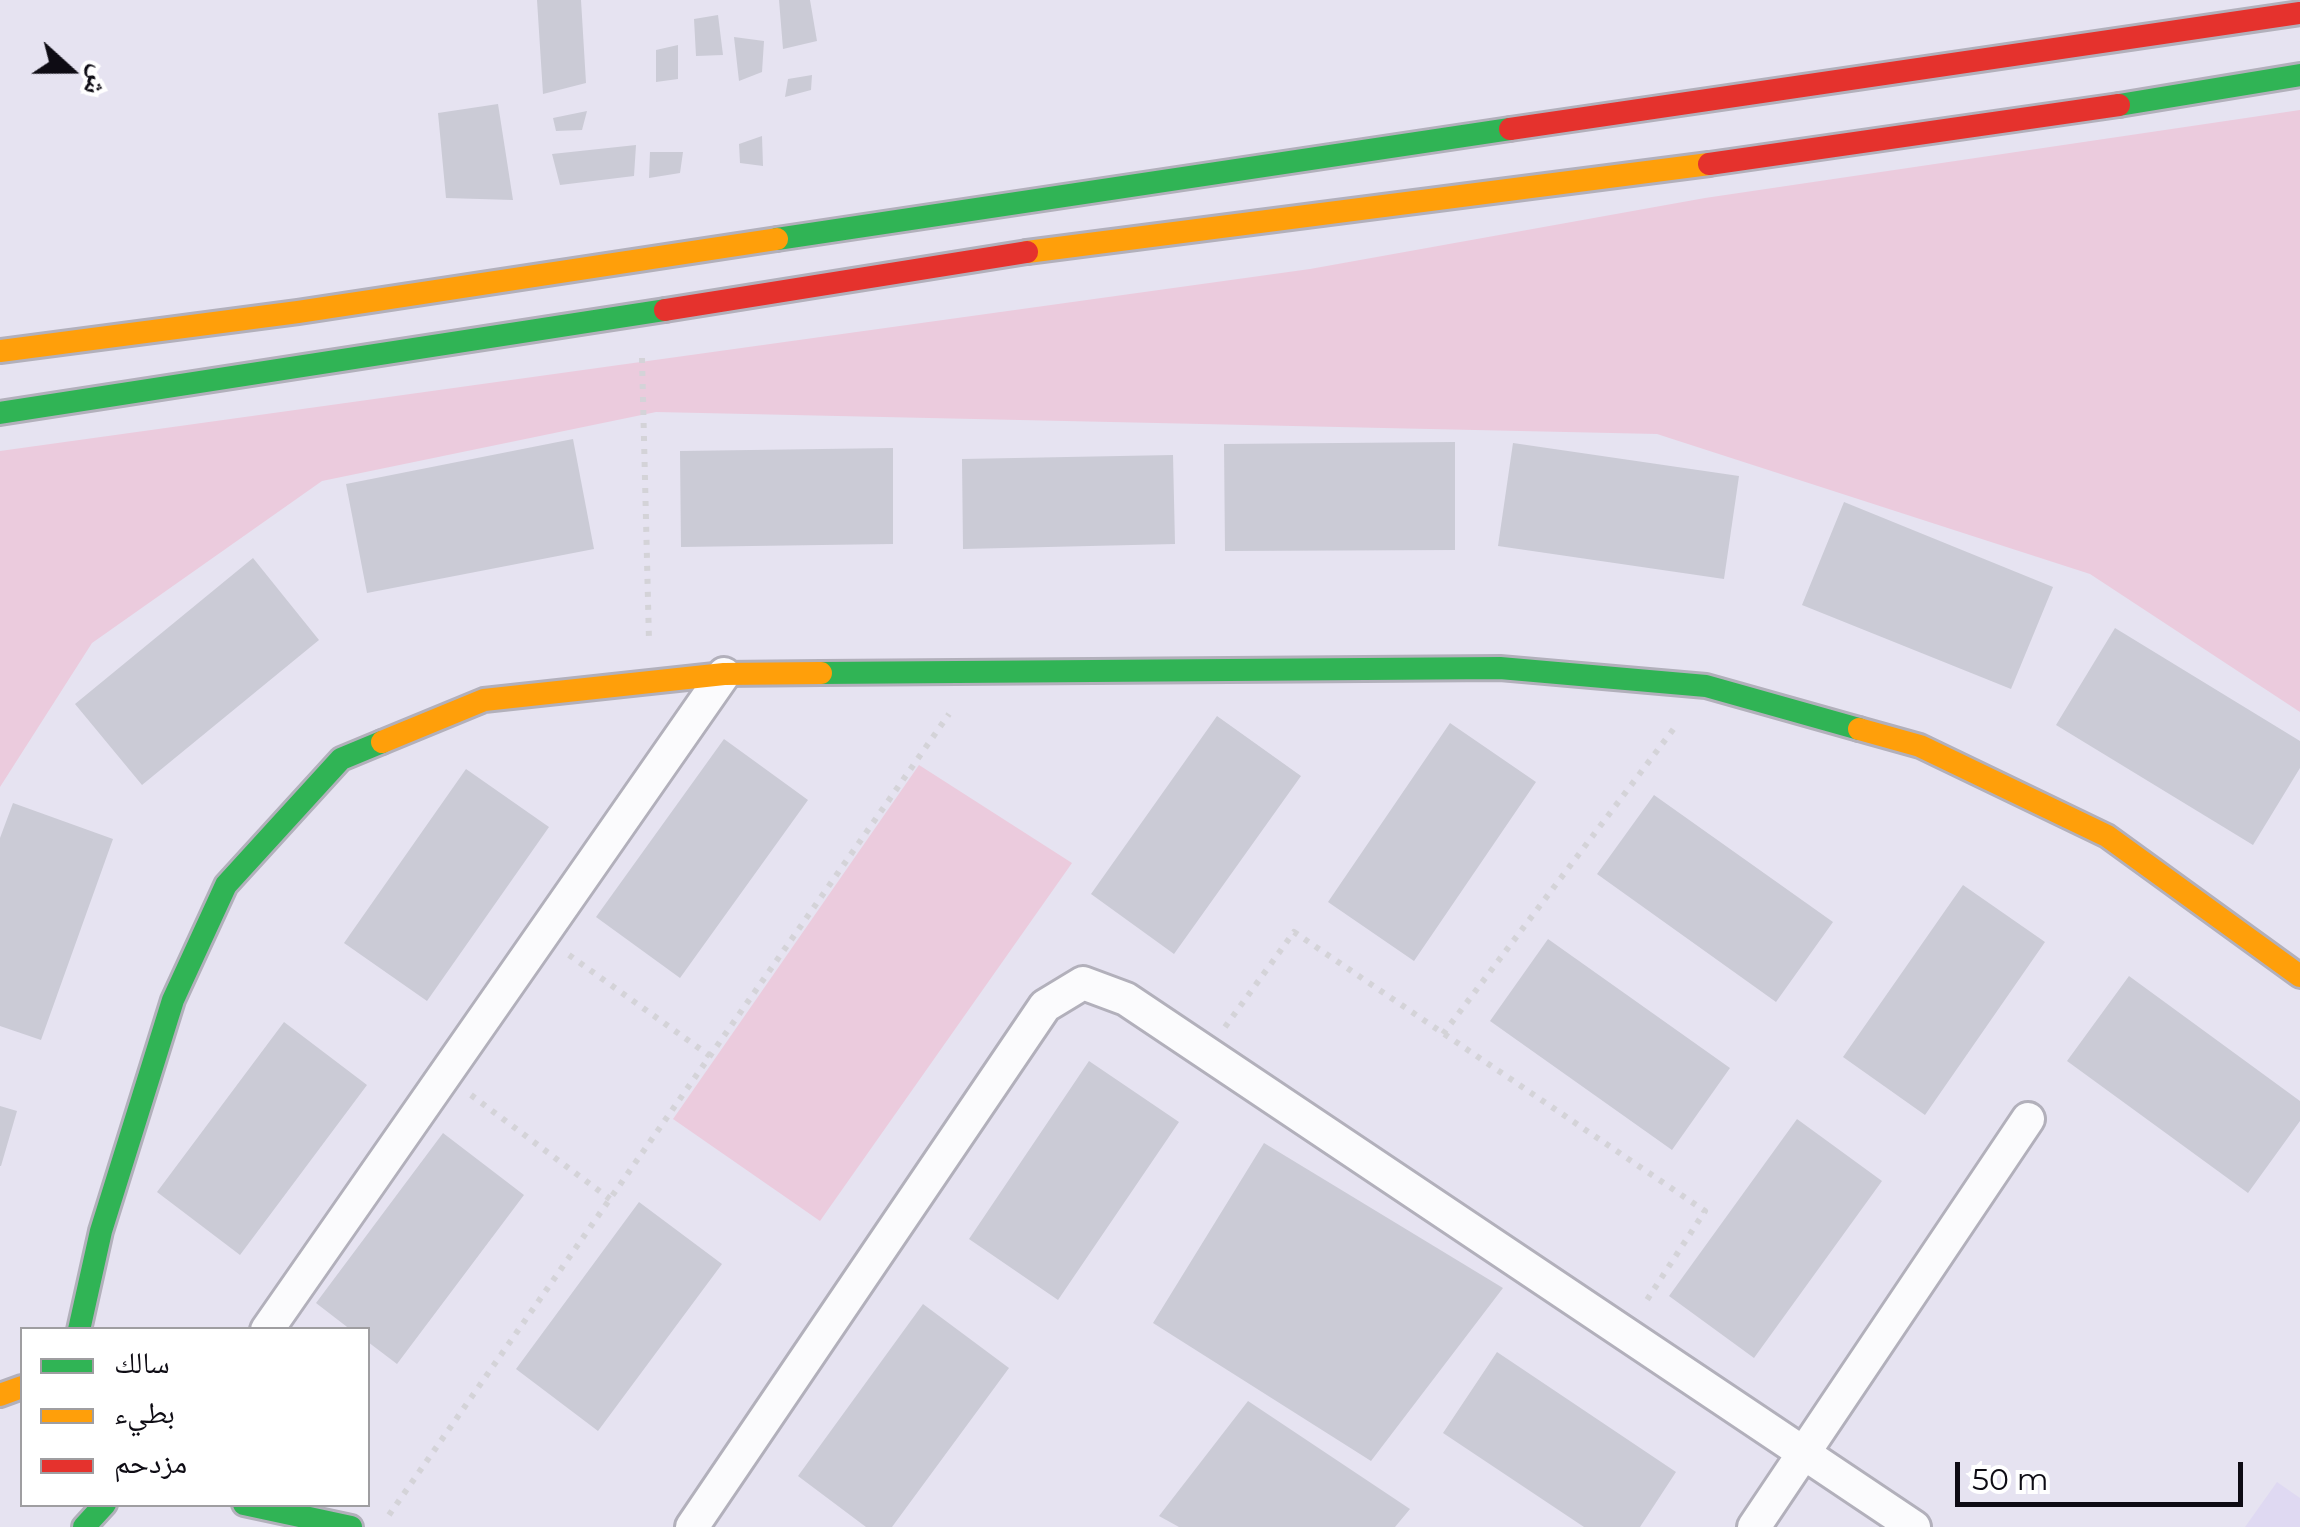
<!DOCTYPE html>
<html>
<head>
<meta charset="utf-8">
<style>
	body { margin:0 }
	#map { position:relative; width:2300px; height:1527px; overflow:hidden; background:#e6e3f1; font-family:Montserrat,"Noto Naskh Arabic",sans-serif }
	canvas { display:block }
	.legend { position:absolute; left:20px; top:1327px; width:350px; height:180px; box-sizing:border-box; background:#fff; border:2px solid #9f9ea1; margin:0; padding:12px 18px; list-style:none; font-size:30px; color:#0e0c14 }
	.legend li { display:flex; align-items:center; gap:20px; height:50px }
	.legend b { width:50px; border:2px solid #9f9ea1 }
	.north { position:absolute; left:20px; top:20px; width:100px; height:100px; -webkit-text-stroke:8px #fff; paint-order:stroke; rotate:111deg; font-size:28px; font-weight:700; line-height:40px; text-align:center; color:#0e0c14 }
	.north::after { content:''; display:block; margin:auto; width:35px; height:45px; background:#0e0c14; clip-path:polygon(50% 0,100% 100%,50% 72%,0 100%) }
	.scale { position:absolute; left:1955px; top:1462px; width:288px; height:45px; box-sizing:border-box; border:5px solid #0e0c14; border-top:0; padding-left:12px; font-size:30px; line-height:35px; white-space:nowrap; color:#0e0c14; -webkit-text-stroke:8px #fff; paint-order:stroke }
</style>
</head>
<body>
<div id="map">
<canvas width="2300" height="1527"></canvas>
<ul class="legend">
<li><b style="height:12px;background:#30b455"></b>سالك</li>
<li><b style="height:12px;background:#ff9f0a"></b>بطيء</li>
<li><b style="height:12px;background:#e5322d"></b>مزدحم</li>
</ul>
<div class="north">ش</div>
<div class="scale">50 m</div>
</div>
<script>
const ctx = document.querySelector('canvas').getContext('2d');
ctx.lineJoin = 'round';
function fill(path, color) { ctx.fillStyle = color; ctx.fill(path, 'evenodd'); }
function stroke(path, color, width, dash) { ctx.strokeStyle = color; ctx.lineWidth = width; ctx.lineCap = dash ? 'butt' : 'round'; ctx.setLineDash(dash || []); ctx.stroke(path); }
const built = new Path2D(`
	M2277 1482 2300 1498V1527H2245Z`);
const green = new Path2D(`
	M2300 110V712L2090 574 1657 434 656 412 322 481 92 643 0 787V451L1310 269 1705 198Z
	M919 765 1072 863 820 1221 673 1119Z`);
const building = new Path2D(`
	M537 0H581L586 83 543 94Z
	M779 0H810L817 41 783 49Z
	M718 15 723 55 696 56 694 19Z
	M734 37 764 41 762 72 739 81Z
	M678 45V79L656 82V50Z
	M812 75 811 90 785 97 788 79Z
	M498 104 513 200 446 198 438 113Z
	M587 111 582 130 556 131 553 118Z
	M762 136 763 166 740 163 739 144Z
	M636 145 634 176 560 185 552 154Z
	M650 152H683L680 173 649 178Z
	M573 439 594 549 367 593 346 484Z
	M1455 442V550L1225 551 1224 444Z
	M1513 443 1739 476 1724 579 1498 546Z
	M893 448V544L681 547 680 451Z
	M1173 455 1175 544 963 549 962 459Z
	M1844 502 2053 587 2011 689 1802 605Z
	M253 558 319 640 142 785 75 704Z
	M2115 628 2300 741V768L2253 845 2056 725Z
	M1217 716 1301 776 1174 954 1091 894Z
	M1450 723 1536 782 1414 961 1328 902Z
	M724 739 808 800 680 978 596 917Z
	M466 769 549 827 427 1001 344 943Z
	M1654 795 1833 922 1776 1002 1597 874Z
	M13 803 113 839 41 1040 0 1026V838Z
	M1963 885 2045 942 1925 1115 1843 1057Z
	M1548 939 1730 1068 1672 1150 1490 1021Z
	M2129 976 2300 1101V1121L2248 1193 2067 1061Z
	M284 1022 367 1085 240 1255 157 1192Z
	M1089 1061 1179 1122 1058 1300 969 1239Z
	M0 1106 17 1111 1 1166H0Z
	M1797 1119 1882 1181 1754 1358 1669 1296Z
	M443 1133 524 1195 397 1364 368 1342V1330H351L316 1303Z
	M1264 1143 1503 1288 1371 1461 1153 1323Z
	M639 1202 722 1264 598 1431 516 1369Z
	M923 1304 1009 1368 892 1527H866L798 1476Z
	M1497 1352 1676 1472 1640 1527H1584L1443 1433Z
	M1248 1401 1410 1509 1395 1527H1179L1159 1516Z`);
const path = new Path2D(`
	M642 358 649 641
	M569 955 710 1056
	M1225 1027 1294 932 1705 1211 1643 1306
	M1443 1034 1678 723
	M471 1095 610 1199
	M389 1515 949 714`);
const street = new Path2D(`
	M267 1330 724 674
	M692 1527 1045 1006 1083 983 1126 999 1914 1527
	M1754 1527 2028 1119`);
const fast = new Path2D(`
	M2119 105 2300 75
	M777 239 1510 129
	M0 413 665 310
	M821 673 1500 668 1706 686 1859 729
	M79 1330 101 1231 173 1000 226 885 341 759 382 742
	M244 1504 351 1527
	M84 1527 105 1504`);
const slow = new Path2D(`
	M1027 252 1709 164
	M0 351 298 312 777 239
	M1859 729 1920 746 2107 836 2300 976
	M382 742 484 700 724 674 821 673
	M0 1395 22 1387`);
const jam = new Path2D(`
	M1510 129 2300 13
	M1709 164 2119 105
	M665 310 1027 252`);
fill(built, '#dfd9f2');
fill(green, '#ebcbdd');
fill(building, '#cbcbd6');
stroke(street, '#b2b0bb', 38);
stroke(fast, '#b2b0bb', 28);
stroke(slow, '#b2b0bb', 28);
stroke(jam, '#b2b0bb', 28);
stroke(path, '#d4d3d8', 6, [5, 8]);
stroke(street, '#fbfbfd', 32);
stroke(fast, '#30b455', 22);
stroke(slow, '#ff9f0a', 22);
stroke(jam, '#e5322d', 22);
</script>
</body>
</html>
